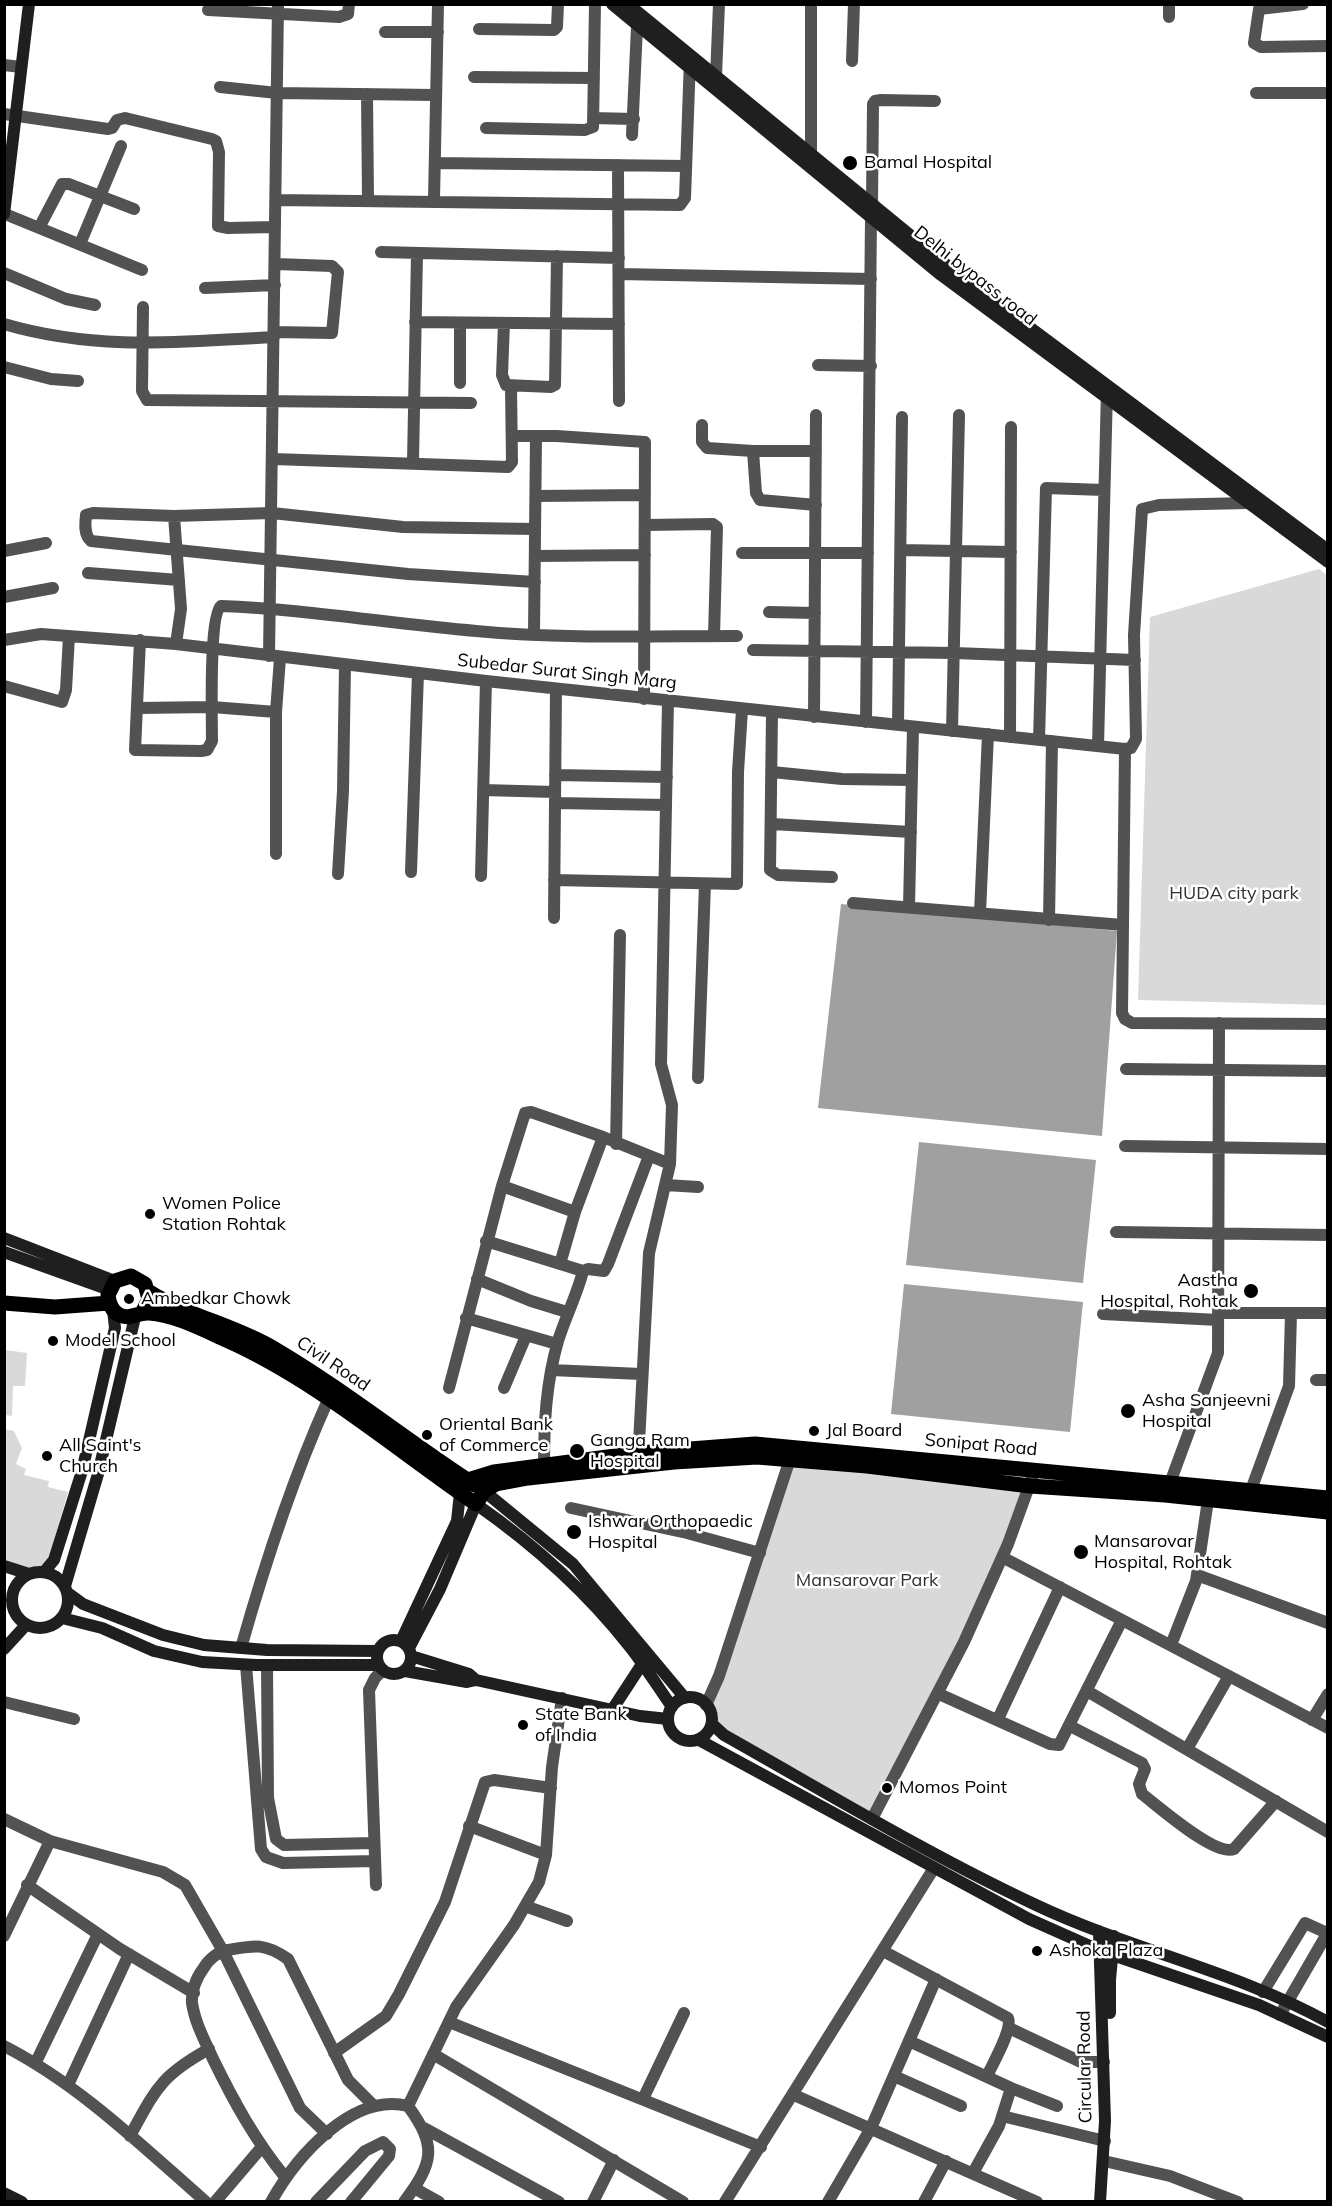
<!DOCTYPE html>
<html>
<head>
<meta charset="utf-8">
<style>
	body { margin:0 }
	#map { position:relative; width:1332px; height:2206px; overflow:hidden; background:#fff; font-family:Mulish,sans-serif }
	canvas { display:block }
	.frame { position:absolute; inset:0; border:6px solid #000; pointer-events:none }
</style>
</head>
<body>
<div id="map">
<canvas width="1332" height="2206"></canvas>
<div class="frame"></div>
</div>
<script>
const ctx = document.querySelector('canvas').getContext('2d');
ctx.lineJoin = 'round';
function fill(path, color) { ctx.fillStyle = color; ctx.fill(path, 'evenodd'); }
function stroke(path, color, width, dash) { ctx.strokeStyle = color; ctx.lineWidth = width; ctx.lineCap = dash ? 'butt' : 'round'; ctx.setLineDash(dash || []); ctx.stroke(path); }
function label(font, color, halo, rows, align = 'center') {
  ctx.font = font + ' Mulish,sans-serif'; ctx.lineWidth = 5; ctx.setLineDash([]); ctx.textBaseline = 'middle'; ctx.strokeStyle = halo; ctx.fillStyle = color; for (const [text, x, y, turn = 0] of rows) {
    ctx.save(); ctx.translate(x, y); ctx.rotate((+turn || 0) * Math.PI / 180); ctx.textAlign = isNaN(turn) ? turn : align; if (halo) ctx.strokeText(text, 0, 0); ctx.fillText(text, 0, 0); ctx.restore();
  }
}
const green = new Path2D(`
	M1319 569 1328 576 1327 1005 1138 1000 1150 617Z
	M5 1350 27 1353 25 1386H13L12 1416 5 1415Z
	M4 1429 14 1431 22 1448 16 1464 26 1469 24 1475 49 1481 48 1487 68 1492 47 1565 31 1570 5 1560Z
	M789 1458 1030 1482 1002 1557 871 1818 712 1724 709 1707Z`);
const water = new Path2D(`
	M841 904 1117 931 1102 1136 818 1108Z
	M919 1142 1096 1160 1083 1283 906 1265Z
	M904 1284 1083 1302 1070 1432 891 1414Z`);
const street = new Path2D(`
	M1303 4 1259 9 1254 43 1261 47 1328 46
	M208 10 339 17 348 14 349 4
	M1169 17V4
	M479 29 554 30 557 27 558 4
	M385 32H438
	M852 61 854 4
	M4 65 21 67
	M716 76 719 4
	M474 77 594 78
	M220 87 277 93 435 95
	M1256 93H1328
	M367 94 368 200
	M4 114 108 129 112 128 117 120 125 118 212 139 216 141 219 152 218 226 228 228 275 227
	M593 118 634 119
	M486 128 585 130 593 127 595 4
	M632 135 637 27 645 21
	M811 154V4
	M435 163 686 166
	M618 165 619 401
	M276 200 680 205 685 198 690 59
	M434 200 438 4
	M872 204 873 104 875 101 881 100 935 101
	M5 214 142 270
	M39 228 62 184H69L134 209
	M80 244 121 146
	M381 252 619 258
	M4 273 66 299 95 305
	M619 274 871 279
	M205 288 275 285
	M143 307 142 391 147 400 471 403
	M415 322 619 324
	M460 323V383
	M504 323 502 375 506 385 551 387 555 385 557 256
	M4 324C96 351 180 342 274 337
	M274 332 332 333 338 272 332 266 276 264
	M818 365 871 366
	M4 367 51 379 78 381
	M702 425V442L707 448 753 451
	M512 436H557L645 442 644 699
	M273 459 508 467 512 462 511 387
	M413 462 417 253
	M536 496 645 495
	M816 505 760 500 756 493 753 451H816
	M174 516 181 609 176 644
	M645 525 713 524 717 527 714 636
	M901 550 1011 552
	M4 551 46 543
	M742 553H868
	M535 556 645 555
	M88 573 179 580
	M535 582 408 574 91 541C84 535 85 524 86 515L93 513 174 516 272 513 403 527 535 529
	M4 597 53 588
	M769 612 815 613
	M534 633 536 436
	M4 640 41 634 176 644 486 681 1125 749
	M140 640 135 750 201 751 207 750 212 741C212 721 209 615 221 606 307 609 391 624 476 631 563 639 650 636 737 636
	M753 650 955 653 1135 660
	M269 656 278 4
	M4 686 62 702 66 690 69 636
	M137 708 212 707 276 712
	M772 713 770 870 778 875 832 877
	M814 717 816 415
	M866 722 871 217
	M898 725 902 417
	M952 731 959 415
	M1010 737 1011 427
	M1039 740 1046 488 1104 490
	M1098 746 1107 390
	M772 772 842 779 911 780
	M555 775 667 777
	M483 790 555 792
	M555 803 666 805
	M772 824 911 832
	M276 854V712L280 658
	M411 872 418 673
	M338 874 343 791 345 665
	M481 876 486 681
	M554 880 737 884 738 772 742 710
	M853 903 1123 925 1122 1013 1125 1019 1132 1023 1328 1024
	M909 907 913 727
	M980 913 988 734
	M554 918 556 689
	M1049 920 1052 741
	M1123 925 1125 749 1131 748 1136 739 1134 635 1142 509 1159 505 1248 503
	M1126 1069 1328 1071
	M698 1078 705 884
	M616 1144 620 935
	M1125 1146 1328 1149
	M666 1185 698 1187
	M502 1186 575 1212
	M1116 1232 1328 1235
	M486 1241 583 1271C577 1295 565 1318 558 1341 546 1383 544 1423 544 1466
	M560 1264 575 1212 603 1137
	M583 1271 588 1269 604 1271 608 1264 649 1156
	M477 1279 531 1301 567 1312
	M1218 1313H1328
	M1103 1314 1218 1320
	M466 1318 557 1344
	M551 1370 641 1374
	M1316 1380H1328
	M449 1388 502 1186 525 1113 531 1112 603 1137 670 1164
	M504 1388 526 1336
	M638 1462 649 1253 670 1164 672 1105 661 1064 668 701
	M1170 1483 1218 1353 1219 1023
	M1251 1490 1289 1386 1291 1313
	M571 1508 687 1533 760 1553
	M1002 1557 1328 1728
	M1197 1575 1328 1623
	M1171 1645 1196 1581 1208 1500
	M241 1648C265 1563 292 1480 328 1400
	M246 1665 261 1849 266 1857 283 1863 374 1861
	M267 1665 268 1798 276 1839 284 1845 373 1843
	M1087 1691 1328 1832
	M939 1694 1050 1744 1059 1745 1122 1620
	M4 1702 74 1719
	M706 1705 719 1676 790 1459
	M998 1719 1060 1587
	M1312 1720 1328 1694
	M1070 1726 1142 1763 1145 1769 1139 1784 1142 1794C1158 1806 1215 1857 1234 1849L1276 1801
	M1187 1749 1229 1676
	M4 1819 50 1841 163 1872 185 1885 223 1951 300 2108 327 2134
	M872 1819 964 1642 1008 1544 1032 1478
	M469 1826 546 1855
	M27 1885 120 1949 194 1993
	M376 1885 369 1690 375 1678 383 1670
	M525 1906 567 1921
	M4 1936 50 1841
	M883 1951 1008 2018C1013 2029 993 2063 987 2076
	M1263 1992 1305 1923 1327 1933
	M1280 2015 1328 1932
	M449 2022 761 2147
	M1009 2028 1081 2062H1104
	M909 2041 1011 2088 1057 2106
	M4 2046C80 2085 142 2146 206 2202
	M334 2053 386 2016 399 1994 445 1902 485 1782 494 1780 551 1788
	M433 2054 683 2202
	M36 2062 98 1934
	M894 2076 961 2106
	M68 2085 129 1954
	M794 2095 1037 2202
	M643 2099 684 2013
	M408 2106 456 2007 514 1925 539 1882 546 1855 552 1767 562 1698
	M1002 2116 1105 2141
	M424 2128 559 2202
	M130 2136C156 2089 160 2076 209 2049
	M1104 2161 1170 2176 1238 2202
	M973 2173 999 2126 1011 2088
	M285 2177C255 2140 234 2102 213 2059 205 2041 195 2023 192 2003 191 1992 196 1978 203 1969 208 1960 217 1952 228 1950 255 1945 265 1943 288 1959L348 2080 374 2106
	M414 2188 439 2202
	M215 2202 261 2148
	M271 2202C296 2157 352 2092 408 2106 438 2147 433 2163 404 2202
	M316 2202 365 2151 383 2142 390 2149 389 2156 351 2202
	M593 2202 614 2160
	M725 2202 934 1868
	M828 2202 871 2128 936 1979
	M924 2202 946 2161`);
const secondary = new Path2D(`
	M612 4 941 275 1328 562
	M628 4 949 267 1328 550
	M4 214 29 4
	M4 1238 115 1281
	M4 1252 110 1290
	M484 1491 573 1564 685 1698
	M4 1566 29 1574
	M12 1600a28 28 0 1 1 56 0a28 28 0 1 1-56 0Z
	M44 1572 54 1560 82 1471 115 1328 113 1310
	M65 1586 98 1474 135 1317
	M68 1593 83 1604 163 1635 204 1645 267 1650 378 1651
	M62 1618 102 1628 154 1651 202 1662 256 1665H379
	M377 1657a17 17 0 1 1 34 0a17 17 0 1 1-34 0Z
	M401 1641 457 1521 460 1493
	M409 1648 440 1589 476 1504C533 1544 587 1592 630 1647 645 1666 658 1687 672 1707
	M4 1649 26 1625
	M411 1656 469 1674 476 1680
	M405 1671 467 1682 476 1680 640 1716 668 1719
	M668 1719a22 22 0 1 1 44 0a22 22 0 1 1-44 0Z
	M612 1710 642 1664
	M712 1724 724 1735C827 1793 929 1855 1036 1905 1131 1950 1236 1971 1328 2022
	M699 1740 1029 1919 1101 1951 1259 2005 1328 2037
	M1099 1931 1105 2121 1100 2202
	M1110 2013V1980L1114 1936
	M4 2193 22 2202`);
const primary = new Path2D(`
	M148 1291C187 1316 234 1325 273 1348 343 1389 407 1441 475 1485
	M4 1303 55 1307 109 1303
	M142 1313 149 1299 145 1284 131 1276 115 1281 108 1295C109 1303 111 1310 118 1314 129 1321 137 1312 149 1313 173 1314 204 1330 226 1340 316 1380 394 1448 476 1504L484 1491 496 1484 528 1478 674 1462 757 1457 867 1466 1030 1486 1165 1495 1328 1512
	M460 1493 468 1480 494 1472 638 1453 755 1444 1328 1498`);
const markers = [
	[850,163,8,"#000"],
	[150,1214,6,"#000"],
	[1251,1291,8,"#000"],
	[129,1299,6,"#000"],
	[53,1341,6,"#000"],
	[1128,1411,8,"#000"],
	[814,1431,6,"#000"],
	[427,1435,6,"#000"],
	[577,1451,8,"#000"],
	[47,1456,6,"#000"],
	[574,1532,8,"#000"],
	[1081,1552,8,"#000"],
	[523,1725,6,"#000"],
	[887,1788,6,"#000"],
	[1037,1951,6,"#000"]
];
const poiNames = [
	["Bamal Hospital",864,163],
	["Women Police",162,1204],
	["Station Rohtak",162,1225],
	["Aastha",1238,1281,"right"],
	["Hospital, Rohtak",1238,1302,"right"],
	["Ambedkar Chowk",141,1299],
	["Model School",65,1341],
	["Asha Sanjeevni",1142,1401],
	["Hospital",1142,1422],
	["Oriental Bank",439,1425],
	["of Commerce",439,1446],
	["Jal Board",826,1431],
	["Ganga Ram",590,1441],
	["Hospital",590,1462],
	["All Saint's",59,1446],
	["Church",59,1467],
	["Ishwar Orthopaedic",588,1522],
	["Hospital",588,1543],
	["Mansarovar",1094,1542],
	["Hospital, Rohtak",1094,1563],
	["State Bank",535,1715],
	["of India",535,1736],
	["Momos Point",899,1788],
	["Ashoka Plaza",1049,1951]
];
const streetNames = [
	["Delhi bypass road",975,276,38],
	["Subedar Surat Singh Marg",567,672,6],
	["Civil Road",333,1364,34],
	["Sonipat Road",981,1445,5],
	["Circular Road",1085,2067,-91]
];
const parkNames = [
	["HUDA city park",1234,894],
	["Mansarovar Park",867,1581]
];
fill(green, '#d9d9d9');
fill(water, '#a0a0a0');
stroke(street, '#525252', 12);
stroke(secondary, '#1f1f1f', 12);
stroke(primary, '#000', 15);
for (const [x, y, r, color] of markers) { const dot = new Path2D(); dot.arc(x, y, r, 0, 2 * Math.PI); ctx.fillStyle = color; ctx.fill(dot); stroke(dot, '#fff', 2); }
label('18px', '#000', '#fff', poiNames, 'left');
label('18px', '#000', '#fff', streetNames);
label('18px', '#303030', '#fff', parkNames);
</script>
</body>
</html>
